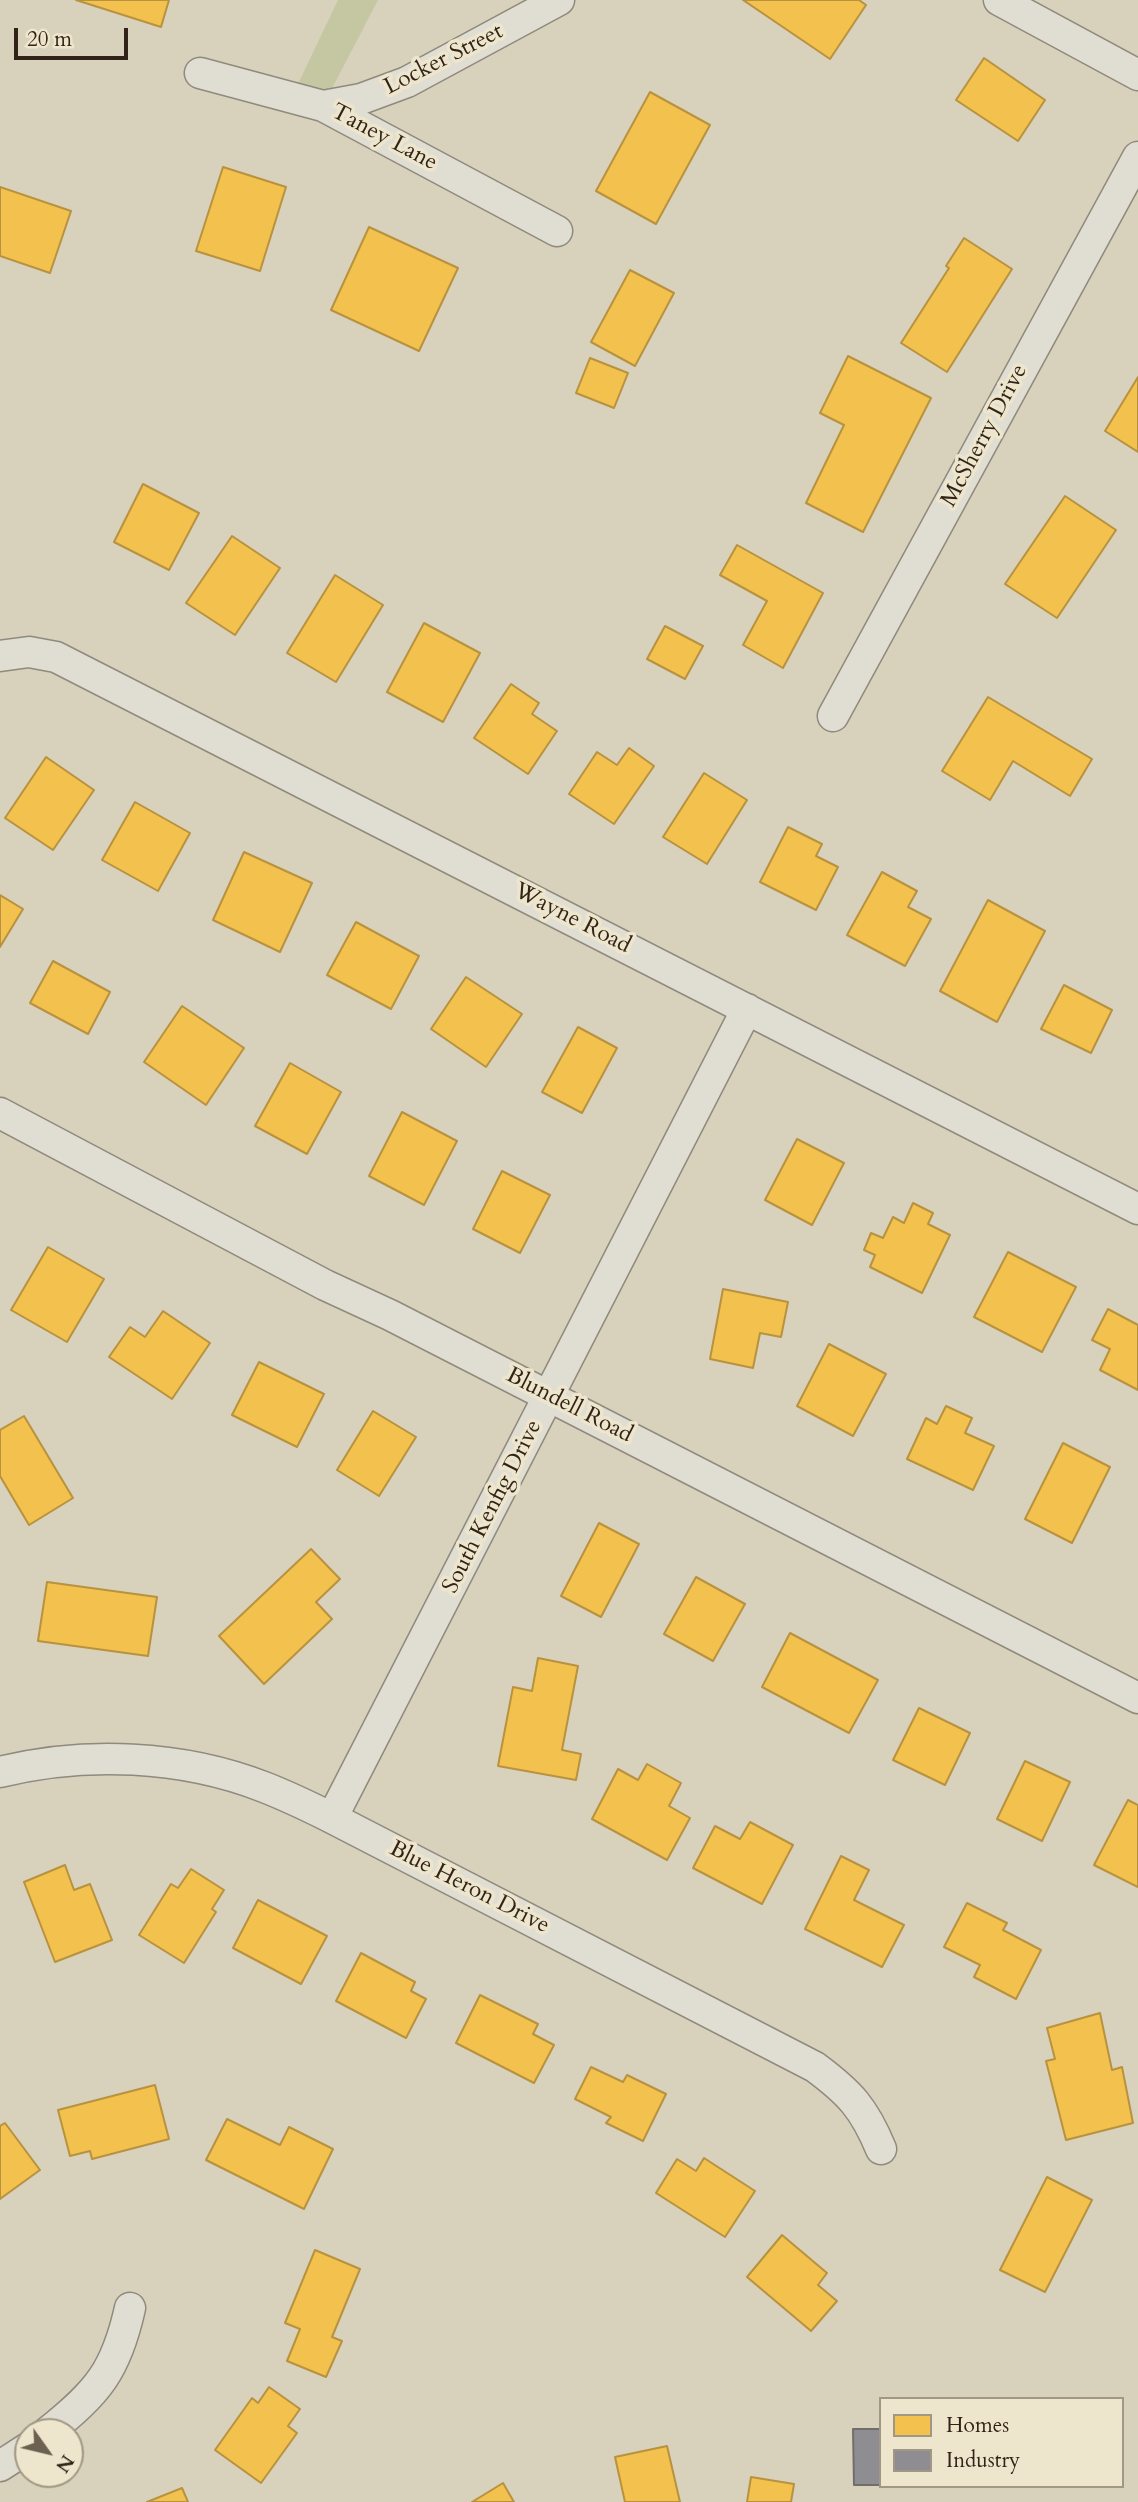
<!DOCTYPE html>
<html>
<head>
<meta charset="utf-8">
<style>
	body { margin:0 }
	#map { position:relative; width:1138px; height:2502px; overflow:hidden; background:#d8d1bc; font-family:Cardo,serif }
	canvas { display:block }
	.legend { position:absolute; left:879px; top:2397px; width:245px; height:91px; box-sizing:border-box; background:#ede5cc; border:2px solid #a29784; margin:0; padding:9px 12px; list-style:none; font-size:21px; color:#322318 }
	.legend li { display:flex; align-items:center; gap:14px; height:35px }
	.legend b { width:35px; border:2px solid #a29784 }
	.north { position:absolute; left:14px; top:2418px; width:70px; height:70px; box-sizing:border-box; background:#ede5cc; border:2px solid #a29784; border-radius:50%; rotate:124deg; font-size:19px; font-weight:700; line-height:28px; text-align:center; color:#322318 }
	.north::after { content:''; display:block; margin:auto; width:24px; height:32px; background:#6c6051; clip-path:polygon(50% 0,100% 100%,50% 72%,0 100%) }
	.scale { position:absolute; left:14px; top:28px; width:114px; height:32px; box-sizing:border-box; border:4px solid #322318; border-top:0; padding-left:9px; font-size:21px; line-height:24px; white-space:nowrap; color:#322318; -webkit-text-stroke:5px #ede5cc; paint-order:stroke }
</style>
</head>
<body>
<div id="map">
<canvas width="1138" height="2502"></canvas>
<ul class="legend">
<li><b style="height:19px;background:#f2c14e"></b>Homes</li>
<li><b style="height:19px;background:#8d8d92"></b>Industry</li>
</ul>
<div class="north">N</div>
<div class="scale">20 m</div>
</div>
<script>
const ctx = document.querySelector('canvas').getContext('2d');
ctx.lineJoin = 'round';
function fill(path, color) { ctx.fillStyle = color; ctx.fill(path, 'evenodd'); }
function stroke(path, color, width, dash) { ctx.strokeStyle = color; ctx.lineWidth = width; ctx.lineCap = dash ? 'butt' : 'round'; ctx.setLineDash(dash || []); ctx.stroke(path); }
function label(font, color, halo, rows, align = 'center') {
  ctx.font = font + ' Cardo,serif'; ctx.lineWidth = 7; ctx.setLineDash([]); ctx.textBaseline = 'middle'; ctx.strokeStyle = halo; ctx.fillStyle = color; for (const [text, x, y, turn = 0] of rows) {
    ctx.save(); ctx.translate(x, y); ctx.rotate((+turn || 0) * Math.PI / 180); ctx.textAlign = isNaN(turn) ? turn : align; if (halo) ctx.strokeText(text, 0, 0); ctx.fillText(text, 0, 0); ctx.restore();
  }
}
const green = new Path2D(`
	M338 0H378L328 96 297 86Z`);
const homes = new Path2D(`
	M76 0H169L161 27Z
	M743 0H859L866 5 830 59Z
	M984 58 1045 100 1018 141 956 100Z
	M650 92 710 125 656 224 596 191Z
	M223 167 286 187 260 271 196 251Z
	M0 187 71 211 50 273 0 256Z
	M369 227 458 268 419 351 331 310Z
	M964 238 1012 269 947 372 901 343 949 268 946 266Z
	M630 270 674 293 635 366 591 342Z
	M848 356 931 398 863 532 806 503 844 425 820 413Z
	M590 358 628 373 614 408 576 393Z
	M1138 377V452L1105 431Z
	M143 484 199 513 169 570 114 542Z
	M1065 496 1116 530 1057 618 1005 584Z
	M232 536 280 568 235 635 186 603Z
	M737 545 823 593 783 668 743 645 767 601 720 575Z
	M335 575 383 605 336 682 287 653Z
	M424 623 480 653 443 722 387 692Z
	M665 626 703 646 685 679 647 659Z
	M511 684 539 703 532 714 557 731 528 774 474 738Z
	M988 697 1092 759 1070 796 1013 761 990 800 942 771Z
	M629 748 654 766 614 824 569 794 597 752 617 765Z
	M46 757 94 790 53 850 5 818Z
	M704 773 747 800 707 864 663 837Z
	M135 802 190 833 158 891 102 860Z
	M788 827 822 844 816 856 838 867 816 910 760 882Z
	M244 852 312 883 280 952 213 920Z
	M882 872 917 891 908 907 931 919 905 966 847 935Z
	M0 895 23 909 0 947Z
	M988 900 1045 931 997 1022 940 991Z
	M356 922 419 956 391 1009 327 975Z
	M53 961 110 992 88 1034 30 1003Z
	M466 977 522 1014 486 1067 431 1029Z
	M1064 985 1112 1010 1091 1053 1041 1029Z
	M182 1006 244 1048 206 1105 144 1062Z
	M578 1027 617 1048 582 1113 542 1092Z
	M290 1063 341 1092 307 1154 255 1126Z
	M402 1112 457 1141 424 1205 369 1176Z
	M797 1139 844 1163 812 1225 765 1200Z
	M502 1171 550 1195 520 1253 473 1229Z
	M913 1203 933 1213 928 1224 950 1235 922 1293 870 1267 875 1255 864 1250 871 1233 883 1238 893 1217 904 1223Z
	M48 1247 104 1279 67 1342 11 1310Z
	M1008 1252 1076 1287 1042 1352 974 1317Z
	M723 1289 788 1302 781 1337 760 1333 753 1368 710 1359Z
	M1108 1309 1138 1325V1390L1100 1370 1110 1349 1092 1340Z
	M163 1311 210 1343 172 1399 109 1357 130 1327 145 1337Z
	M829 1344 886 1374 853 1436 797 1406Z
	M259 1362 324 1394 297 1447 232 1415Z
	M946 1406 972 1418 965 1433 994 1446 973 1490 907 1459 926 1418 937 1424Z
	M373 1411 416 1437 379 1496 337 1470Z
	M24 1416 73 1498 29 1525 0 1476V1430Z
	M1063 1443 1110 1467 1072 1543 1025 1519Z
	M599 1523 639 1544 601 1617 561 1596Z
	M311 1549 340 1579 316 1602 332 1619 264 1684 219 1636Z
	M696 1577 745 1604 713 1661 664 1634Z
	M47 1582 157 1597 148 1656 38 1641Z
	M790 1633 878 1680 849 1733 762 1687Z
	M538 1658 578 1666 562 1750 581 1754 576 1780 498 1766 513 1687 532 1691Z
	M919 1708 970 1733 945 1785 893 1760Z
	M1025 1761 1070 1782 1042 1841 997 1819Z
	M647 1764 681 1783 669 1806 690 1818 667 1860 592 1819 618 1769 638 1780Z
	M1128 1800 1138 1805V1887L1094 1865Z
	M750 1822 793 1845 762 1904 693 1868 715 1826 740 1839Z
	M841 1856 869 1870 854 1900 904 1925 882 1967 805 1929Z
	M65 1865 74 1890 90 1884 112 1940 55 1962 24 1882Z
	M191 1869 224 1890 212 1909 216 1912 184 1963 139 1935 171 1884 178 1888Z
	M258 1900 327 1936 301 1984 233 1948Z
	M967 1903 1007 1923 1003 1930 1041 1950 1016 1999 974 1977 980 1965 944 1947Z
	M361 1953 415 1982 411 1991 426 1999 406 2038 336 2001Z
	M480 1995 538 2024 533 2034 554 2045 534 2083 456 2043Z
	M1100 2013 1112 2070 1122 2067 1133 2123 1066 2140 1046 2061 1055 2059 1047 2028Z
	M591 2067 623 2082 627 2075 666 2094 643 2141 606 2123 611 2117 575 2099Z
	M155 2085 169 2139 92 2159 90 2151 70 2156 58 2110Z
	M227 2119 280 2145 289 2127 333 2149 304 2209 206 2160Z
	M5 2123 40 2170 0 2199V2126Z
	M704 2158 755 2191 725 2237 656 2193 677 2159 696 2171Z
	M1047 2177 1092 2200 1045 2292 1000 2270Z
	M782 2235 827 2273 818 2285 837 2301 811 2331 747 2277Z
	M315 2250 360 2269 332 2337 342 2341 326 2377 287 2361 300 2329 285 2323Z
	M269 2387 300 2409 288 2426 297 2433 261 2483 215 2450 252 2398 258 2403Z
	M667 2446 680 2502H625L615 2457Z
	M751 2477 794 2484 791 2502H747Z
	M503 2483 514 2502H472Z
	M182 2488 188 2502H147Z`);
const industry = new Path2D(`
	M853 2429H881V2485H854Z`);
const street = new Path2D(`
	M999 0 1138 75
	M200 73 323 106 557 231
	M323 106 361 99 407 82 559 0
	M0 656 29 652 56 657 1138 1209
	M833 716 1138 157
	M0 1113 325 1285 390 1315 1138 1698
	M0 1772C85 1751 182 1755 264 1787 287 1796 310 1807 332 1818L815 2067C850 2093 864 2108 881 2149
	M332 1818 747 1009
	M48 2432C98 2392 116 2371 130 2308
	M0 2466 28 2448`);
const streetNames = [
	["Locker Street",444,60,-27],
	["Taney Lane",384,138,28],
	["McSherry Drive",985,436,-62],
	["Wayne Road",572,919,27],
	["Blundell Road",569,1406,27],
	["South Kenfig Drive",493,1507,-63],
	["Blue Heron Drive",469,1888,27]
];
fill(green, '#c4c7a2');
fill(homes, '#f2c14e');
stroke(homes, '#b8923e', 2);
fill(industry, '#8d8d92');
stroke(industry, '#726d6d', 2);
stroke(street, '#8f8a7c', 33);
stroke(street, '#e0ddd3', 30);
label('23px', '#322318', '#ede5cc', streetNames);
</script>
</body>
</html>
